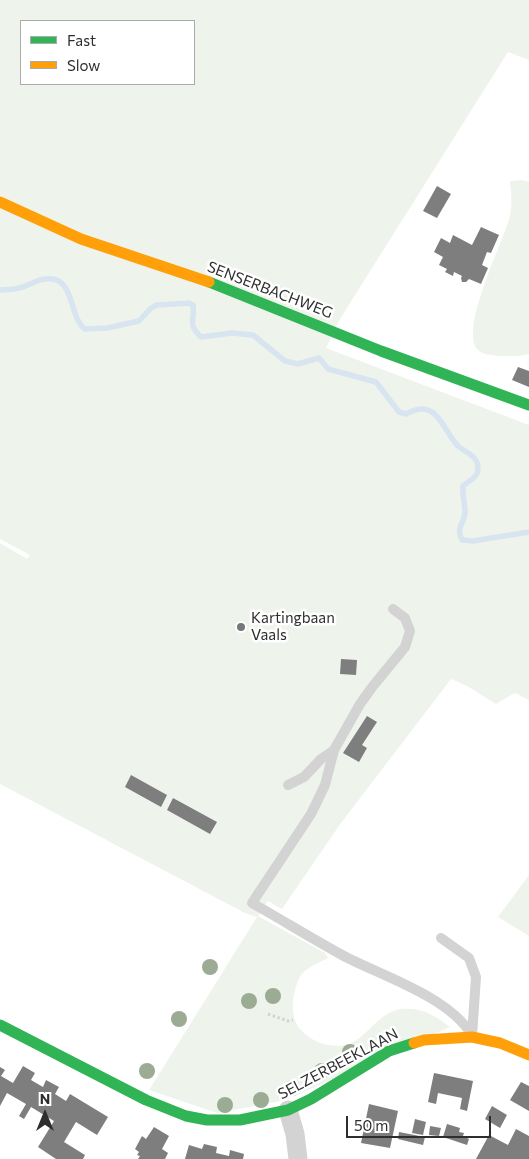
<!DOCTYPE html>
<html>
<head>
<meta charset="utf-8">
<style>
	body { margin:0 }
	#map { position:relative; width:529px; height:1159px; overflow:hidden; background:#fff; font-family:Commissioner,sans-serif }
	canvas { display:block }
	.legend { position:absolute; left:20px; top:20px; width:175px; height:65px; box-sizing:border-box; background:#fff; border:1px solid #ababab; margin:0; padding:6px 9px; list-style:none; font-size:15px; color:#2e2e2e }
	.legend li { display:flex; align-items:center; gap:10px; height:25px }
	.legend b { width:25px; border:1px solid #ababab }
	.north { position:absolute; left:20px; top:1089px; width:50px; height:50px; -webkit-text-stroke:4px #fff; paint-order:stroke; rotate:0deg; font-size:14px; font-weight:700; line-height:20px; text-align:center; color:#2e2e2e }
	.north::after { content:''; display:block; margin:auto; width:18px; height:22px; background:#2e2e2e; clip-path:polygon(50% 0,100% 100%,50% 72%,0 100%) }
	.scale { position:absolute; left:346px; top:1116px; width:145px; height:22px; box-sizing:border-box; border:2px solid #2e2e2e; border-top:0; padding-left:6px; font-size:15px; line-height:18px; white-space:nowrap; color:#2e2e2e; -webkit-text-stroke:4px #fff; paint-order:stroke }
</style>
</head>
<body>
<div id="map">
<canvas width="529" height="1159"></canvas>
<ul class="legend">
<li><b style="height:6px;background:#30b455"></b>Fast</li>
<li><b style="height:6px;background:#ff9f0a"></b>Slow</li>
</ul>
<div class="north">N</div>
<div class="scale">50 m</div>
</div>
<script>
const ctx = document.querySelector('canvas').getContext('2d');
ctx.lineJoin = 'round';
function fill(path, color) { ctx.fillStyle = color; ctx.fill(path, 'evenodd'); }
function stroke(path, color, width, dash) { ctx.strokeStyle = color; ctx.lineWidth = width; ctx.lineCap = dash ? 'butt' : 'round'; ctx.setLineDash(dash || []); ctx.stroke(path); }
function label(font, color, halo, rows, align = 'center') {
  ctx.font = font + ' Commissioner,sans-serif'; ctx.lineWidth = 5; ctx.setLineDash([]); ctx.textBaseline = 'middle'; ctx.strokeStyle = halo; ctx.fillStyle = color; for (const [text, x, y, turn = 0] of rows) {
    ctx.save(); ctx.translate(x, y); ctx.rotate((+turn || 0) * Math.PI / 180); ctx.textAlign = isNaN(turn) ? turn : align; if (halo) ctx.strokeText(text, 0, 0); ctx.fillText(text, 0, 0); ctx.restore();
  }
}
const green = new Path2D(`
	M0 0H529V60L508 52 340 319 326 348 529 425V700L515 693 496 704 467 686 451 679 341 823 282 909 268 901 258 916 325 953 328 958C318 963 302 969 298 981 292 996 289 1019 302 1031 308 1038 320 1044 329 1045 332 1045 337 1046 340 1046 363 1046 376 1012 401 1009 421 1007 435 1015 450 1027L286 1100 217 1113 149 1090 257 917 245 913 0 784V543L27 559 30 555 0 539ZM21 21H194V84H21Z
	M522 180 529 182V354C519 357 509 356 499 356 492 355 482 355 477 349 460 328 502 244 509 219 513 206 511 193 510 181Z
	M529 875V936L498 917Z`);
const stream = new Path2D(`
	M0 290C6 289 13 290 19 288 28 286 36 280 45 279 76 275 68 317 85 329L107 328 139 321 151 308 157 305 189 303 193 305C195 321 187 324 201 337L232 333 253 335 285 361 298 364 319 358 328 369 376 382 399 412 406 414C438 396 442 430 458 446 466 453 478 455 478 469 478 477 469 481 463 486 462 495 465 503 465 512 465 523 455 527 462 540L473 541 529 532`);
const building = new Path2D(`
	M437 186 451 194 437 218 423 211Z
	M481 227 499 235 491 253 487 252 482 265 488 268 481 284 469 279 466 282H462L461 278 462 276 454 272 453 276 445 272 447 269 439 265 443 257 434 252 441 238 450 243 453 235 472 245Z
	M518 367 529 371V387L512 380Z
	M341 659 357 660 356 675 340 674Z
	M367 716 377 722 362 745 367 748 359 762 343 753Z
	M131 775 167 795 161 807 125 787Z
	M173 798 217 822 210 834 167 810Z
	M23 1066 35 1073 31 1080 43 1087 46 1080 59 1087 55 1094 66 1101 70 1094 108 1117 97 1135 76 1122 64 1142 85 1155 83 1159H56L38 1147 54 1121 31 1107 24 1119 19 1116 26 1104 7 1093 0 1106V1067L5 1070 1 1076 13 1083Z
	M434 1073 473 1081 467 1111 460 1109 462 1098 438 1093 436 1104 428 1102Z
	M521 1082 529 1086V1111L510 1100Z
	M369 1104 398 1111 390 1148 361 1143Z
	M492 1106 507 1115 500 1128 485 1119Z
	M415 1119 426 1122 423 1135 412 1133Z
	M447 1124 460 1128 459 1132 464 1133 463 1136 469 1139 467 1145 443 1137Z
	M430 1126 441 1128 439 1136 429 1135Z
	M154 1127 169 1136 162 1149 168 1153 165 1159H138L140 1156 137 1155 139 1152 135 1149 142 1136 146 1139Z
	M516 1129 529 1136V1159H476L489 1135 508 1145Z
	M399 1132 425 1137 423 1145 398 1139Z
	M204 1144 217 1147 216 1153 229 1156 230 1150 244 1154 243 1159H185L189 1145 202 1149Z`);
const path = new Path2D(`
	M268 1014 288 1021 293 1020`);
const lane = new Path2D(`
	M393 609 405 618 410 631 405 647 373 686 360 704 334 750 325 785 311 814 252 903C282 920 311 938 342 955 379 975 448 996 471 1034
	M288 785 304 777 321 759 334 750
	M441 938 469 958 476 977 472 1036`);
const street = new Path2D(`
	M288 1110 295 1134 298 1159`);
const fast = new Path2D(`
	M209 282 381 351 529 405
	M0 1025 146 1100 186 1116 207 1120H240L288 1110 311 1099 389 1051 414 1043`);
const slow = new Path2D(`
	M0 202 81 239 209 282
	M414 1043 424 1040 472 1037 500 1043 529 1055`);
const trees = [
	[210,967],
	[273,996],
	[249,1001],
	[179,1019],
	[350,1052],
	[147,1071],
	[322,1071],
	[292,1088],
	[261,1100],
	[225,1105]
];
const markers = [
	[241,627,5,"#777"]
];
const streetNames = [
	["SENSERBACHWEG",270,290,21],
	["SELZERBEEKLAAN",338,1064,-28]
];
const poiNames = [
	["Kartingbaan",251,618],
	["Vaals",251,635]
];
fill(green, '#eef4ec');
stroke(stream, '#d8e4f0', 5.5);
fill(building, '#7e7e7e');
stroke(path, '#d3d3d3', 3, [2.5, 2.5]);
stroke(lane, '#d3d3d3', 10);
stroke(street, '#d3d3d3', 19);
stroke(fast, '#30b455', 11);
stroke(slow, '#ff9f0a', 11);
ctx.fillStyle = '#9cab94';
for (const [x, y] of trees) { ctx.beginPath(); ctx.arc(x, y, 8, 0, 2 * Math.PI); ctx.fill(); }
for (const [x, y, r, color] of markers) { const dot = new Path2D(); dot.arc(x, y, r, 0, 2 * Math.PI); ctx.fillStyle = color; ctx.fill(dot); stroke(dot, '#fff', 2); }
label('15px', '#2e2e2e', '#fff', streetNames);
label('15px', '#2e2e2e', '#fff', poiNames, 'left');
</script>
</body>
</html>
